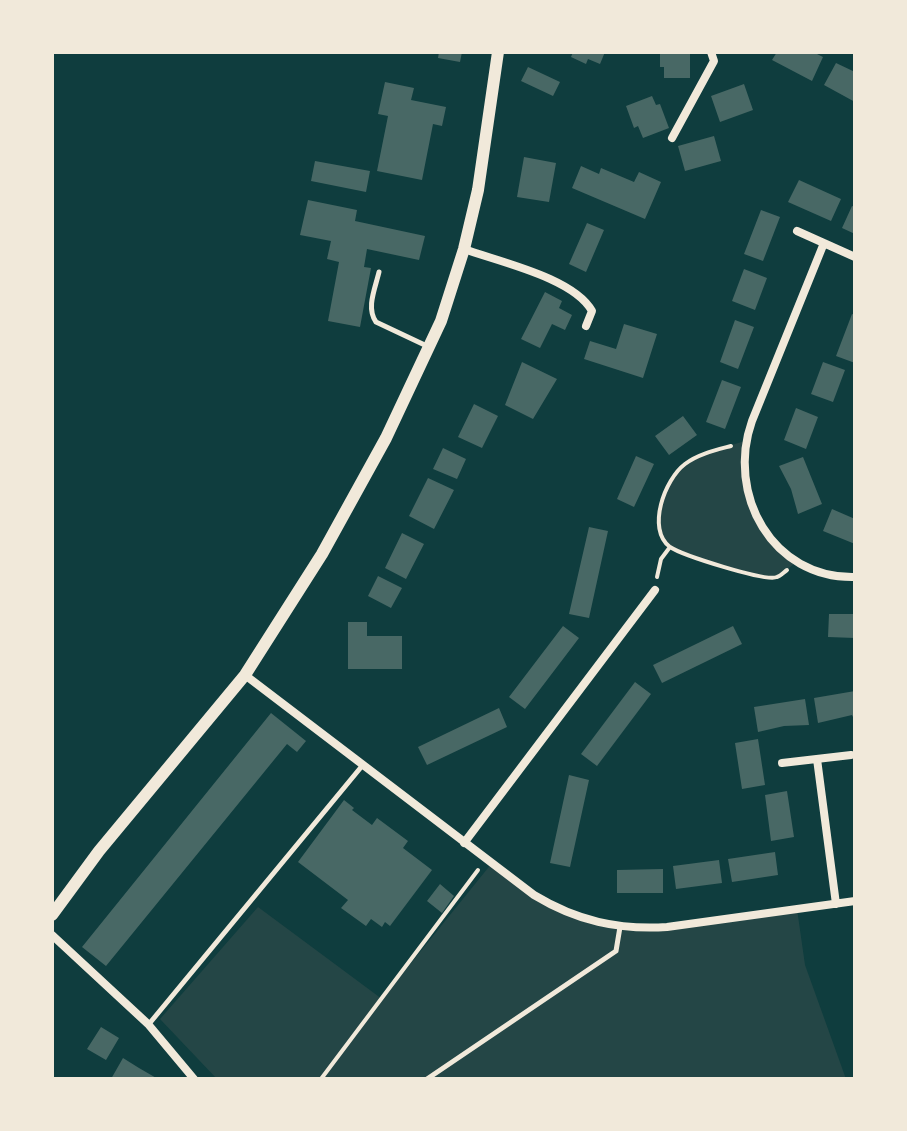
<!DOCTYPE html>
<html>
<head>
<meta charset="utf-8">
<style>
	body { margin:0 }
	#map { position:relative; width:907px; height:1131px; overflow:hidden; background:#0f3d3e; font-family:"PT Sans Narrow",sans-serif }
	canvas { display:block }
	.frame { position:absolute; inset:0; border:54px solid #f1e9da; pointer-events:none }
</style>
</head>
<body>
<div id="map">
<canvas width="907" height="1131"></canvas>
<div class="frame"></div>
</div>
<script>
const ctx = document.querySelector('canvas').getContext('2d');
ctx.lineJoin = 'round';
function fill(path, color) { ctx.fillStyle = color; ctx.fill(path, 'evenodd'); }
function stroke(path, color, width, dash) { ctx.strokeStyle = color; ctx.lineWidth = width; ctx.lineCap = dash ? 'butt' : 'round'; ctx.setLineDash(dash || []); ctx.stroke(path); }
const green = new Path2D(`
	M745 441 743 468 761 524 795 563 777 578C745 572 717 565 687 553 682 551 674 550 670 546 647 526 665 477 686 463 703 452 725 447 745 441Z
	M492 863 557 909 637 929 797 909 805 965 846 1079H217L160 1019 258 907 382 999Z`);
const building = new Path2D(`
	M439 52H462L460 62 438 58Z
	M573 52H605L600 64 588 59 586 64 571 57Z
	M660 52H690V78H664V67H660Z
	M777 52H813L823 57 812 81 772 60Z
	M836 63 855 72V102L824 85Z
	M528 67 560 82 553 96 521 81Z
	M385 82 414 88 411 100 446 107 442 126 433 124 422 180 377 171 388 116 378 114Z
	M744 84 753 110 720 122 711 96Z
	M652 96 656 105 660 104 669 128 643 138 638 126 634 128 626 106Z
	M714 136 721 161 685 171 678 146Z
	M524 157 556 163 549 202 517 197Z
	M315 161 370 171 366 192 311 181Z
	M581 166 599 174 601 168 634 182 639 172 661 182 645 219 572 188Z
	M799 180 841 199 831 221 788 202Z
	M308 200 357 210 355 221 425 236 419 260 367 249 364 267 371 268 360 327 328 321 339 262 327 259 331 241 300 235Z
	M852 206 855 207V234L842 228Z
	M761 210 780 217 763 261 744 254Z
	M587 223 604 230 586 272 569 264Z
	M744 269 767 278 755 310 732 301Z
	M545 292 562 301 559 308 572 315 565 330 552 324 540 348 521 339Z
	M852 314 855 315V363L836 356Z
	M735 320 754 327 738 369 720 362Z
	M624 324 657 334 643 378 584 359 590 341 616 349Z
	M522 362 557 379 533 419 505 405Z
	M823 362 845 370 833 402 811 394Z
	M722 380 741 387 725 429 706 422Z
	M474 404 498 416 482 448 458 437Z
	M796 408 818 417 806 449 784 440Z
	M683 416 697 435 669 455 655 436Z
	M443 448 466 459 457 479 433 469Z
	M636 456 654 464 634 507 617 499Z
	M803 457 822 504 798 514 791 489 779 466Z
	M428 478 454 490 434 529 409 516Z
	M832 509 855 519V544L823 531Z
	M589 527 608 531 589 618 569 614Z
	M402 533 424 544 406 579 385 568Z
	M378 576 402 588 391 608 368 596Z
	M829 614H855V638L828 637Z
	M348 622H367V636H402V669H348Z
	M563 626 579 638 525 709 509 697Z
	M733 626 742 644 662 683 653 665Z
	M635 682 651 694 597 766 581 754Z
	M855 691V721L852 715 818 723 814 698Z
	M805 699 809 725 784 726 758 732 754 707Z
	M499 708 507 727 427 765 418 747Z
	M271 713 306 741 297 752 287 744 106 966 82 947Z
	M758 739 765 785 742 789 735 743Z
	M569 775 589 780 570 867 550 863Z
	M787 791 794 837 771 841 765 795Z
	M344 800 354 808 352 810 372 825 377 818 408 841 403 848 432 870 390 926 385 922 382 927 371 919 366 926 341 908 348 900 298 862Z
	M775 852 778 875 732 882 728 859Z
	M719 860 722 883 676 889 673 866Z
	M663 869V893H617V870Z
	M440 884 454 896 442 913 427 901Z
	M101 1027 119 1038 106 1060 87 1049Z
	M123 1058 139 1068 158 1079H111Z`);
const path = new Path2D(`
	M731 446C716 450 698 454 685 464 665 479 646 529 670 547 682 555 765 582 777 577 781 576 784 572 787 570
	M657 577 661 559 670 547
	M321 1079 478 870`);
const service = new Path2D(`
	M379 272C375 289 366 308 376 322L429 347
	M149 1024 362 766
	M427 1079 616 951 620 927`);
const minor = new Path2D(`
	M672 138 714 61 711 52
	M797 231 855 257
	M824 243 752 421C726 494 772 579 855 577
	M464 249C500 262 574 278 592 311L586 326
	M245 675 534 895C577 921 618 930 667 927L855 901
	M817 759 836 904
	M782 763 851 755
	M464 843 655 590
	M52 935 148 1024 194 1079`);
const tertiary = new Path2D(`
	M52 915 99 851 245 675 322 554 386 438 441 321 464 249 478 190 498 52`);
fill(green, '#244646');
fill(building, '#486865');
stroke(path, '#f1e9da', 4);
stroke(service, '#f1e9da', 5);
stroke(minor, '#f1e9da', 8);
stroke(tertiary, '#f1e9da', 12);
</script>
</body>
</html>
